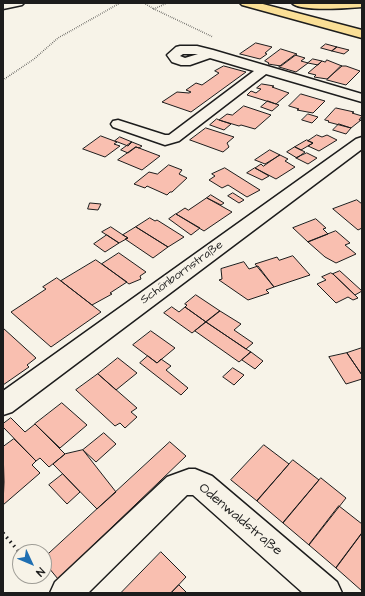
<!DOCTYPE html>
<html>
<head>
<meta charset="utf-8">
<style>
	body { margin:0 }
	#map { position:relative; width:365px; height:596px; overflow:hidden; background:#f7f3e8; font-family:"Architects Daughter",sans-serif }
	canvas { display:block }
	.frame { position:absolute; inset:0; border:4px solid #1c1c1c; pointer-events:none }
	.north { position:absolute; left:12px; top:544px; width:40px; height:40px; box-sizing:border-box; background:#f7f3e8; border:1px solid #9f9d96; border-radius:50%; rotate:134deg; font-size:11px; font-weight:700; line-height:16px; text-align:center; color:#1c1c1c }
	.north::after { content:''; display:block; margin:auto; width:14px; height:18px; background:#1f6fb2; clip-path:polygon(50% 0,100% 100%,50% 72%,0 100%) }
</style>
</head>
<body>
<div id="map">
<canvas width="365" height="596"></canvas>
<div class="frame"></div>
<div class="north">N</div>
</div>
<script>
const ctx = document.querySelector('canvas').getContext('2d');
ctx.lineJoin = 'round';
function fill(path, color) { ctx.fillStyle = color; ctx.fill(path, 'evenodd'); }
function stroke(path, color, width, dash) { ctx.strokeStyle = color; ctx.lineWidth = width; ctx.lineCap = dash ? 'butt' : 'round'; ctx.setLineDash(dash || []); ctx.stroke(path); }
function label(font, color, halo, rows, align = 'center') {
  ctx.font = font + ' "Architects Daughter",sans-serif'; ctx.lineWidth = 3.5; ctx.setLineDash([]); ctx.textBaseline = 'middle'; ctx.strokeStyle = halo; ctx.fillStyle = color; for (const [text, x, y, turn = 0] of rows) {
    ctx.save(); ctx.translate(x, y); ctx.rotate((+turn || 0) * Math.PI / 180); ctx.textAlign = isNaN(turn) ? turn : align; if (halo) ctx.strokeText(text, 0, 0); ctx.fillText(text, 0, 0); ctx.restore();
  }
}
const building = new Path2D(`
	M256 43 272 47 265 53 267 54 260 59 240 54Z
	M326 44 337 47 332 51 321 48Z
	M337 47 349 50 344 54 332 51Z
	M281 49 297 54 281 66 268 64 269 63 265 61Z
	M295 55 305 58 301 61 308 63 296 72 279 67Z
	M313 59 322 61 318 65 308 63Z
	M327 60 342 66 327 79 314 77 316 75 308 73 322 61 325 62Z
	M224 66 246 72 191 112 162 102 177 92 189 93 191 92 186 90 196 83 202 85 219 73 215 71Z
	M341 66H346L360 71 346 85 327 80Z
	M262 84 274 86 272 87 289 93 276 104 247 95 251 91 256 93 261 89 257 88Z
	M301 94 325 101 313 113 297 110 299 109 289 106Z
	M268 101 276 104 279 105 272 111 261 107Z
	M244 106 271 115 255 129 241 125 239 126 219 120 227 114 232 115Z
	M336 108 354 112 352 113 362 116 359 120H361L351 128 328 122 329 121 325 120Z
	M308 114 318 117 312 123 302 120Z
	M217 119 219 120 231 124 224 130 210 125Z
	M339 124 351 128 346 134 333 130Z
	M206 128 234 137 227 143 229 147 223 152 190 140Z
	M317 135 322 137 327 135 337 140 319 151 308 146 313 143 308 141Z
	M101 136 117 142 114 144 120 146 105 157 83 149Z
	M120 137 132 142 128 146 115 141Z
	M307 140 313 143 301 150 295 147Z
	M132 142 142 146 139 148 136 147 128 153 121 150Z
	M136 147 139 148 160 156 142 170 118 160Z
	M295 147 305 152 297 158 287 152Z
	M270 150 280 155 265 164 255 160Z
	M307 153 317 158 308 164 296 158Z
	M280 155 288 159 285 161 295 167 276 179 255 168 261 164 263 166Z
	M169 165 182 170 179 174 187 178 172 192H170L167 195 147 186 145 188 134 184 149 172 157 174Z
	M225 168 260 190 247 197 228 185 222 188 209 180 215 176 212 174Z
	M255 168 269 176 262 180 247 173Z
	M233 193 244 200 239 203 228 196Z
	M211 195 224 203 221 205 207 198Z
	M207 198 232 212 204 231 176 214 185 208 188 210Z
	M357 200 362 204V228L358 230 333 209Z
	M90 203 101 204 98 210 88 209Z
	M176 214 200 228 191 235 169 219Z
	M150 218 155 221 157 220 184 237 168 247 136 227Z
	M316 219 326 228 323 229 328 234 308 242 293 228Z
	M111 227 123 235 128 238 119 243 102 232Z
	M136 227 168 247 153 258 125 239 128 238 123 235Z
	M336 231 350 243 345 245 356 254 336 263 325 257 308 242Z
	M107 235 119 243 105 252 94 244Z
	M119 253 146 272 140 276 141 279 129 284 102 264Z
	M293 256 310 275 274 287 255 264 277 257 279 260Z
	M96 260 127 282 110 293 112 294 92 305 61 281Z
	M244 262 249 269 258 266 274 287 266 290 269 293 248 300 219 280 222 279 221 269Z
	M340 271 362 291 355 295 333 274Z
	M331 273 333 274 358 298 353 300 348 297 336 303 317 284 326 280 322 277Z
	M57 278 101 312 51 347 11 312 46 289 43 287Z
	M196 295 220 311 206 322 185 307 187 305 185 304Z
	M172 307 179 312 185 307 206 322 192 333 164 313Z
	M220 311 241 324 234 330 253 343 246 349 206 322Z
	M206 322 246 349 251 352 239 362 195 331Z
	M3 328 36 358 27 365 29 367 3 385Z
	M151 331 175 348 157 363 133 345Z
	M362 348V375L347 353Z
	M251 352 263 361 255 369 242 360Z
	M347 353 362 375V379L346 384 329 357Z
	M148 356 157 363 161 359 171 366 166 370 188 388 181 395 140 363Z
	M118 358 137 373 116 390 98 374Z
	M233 368 244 375 234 385 223 377Z
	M98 374 137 408 131 412 137 417 125 428 120 423 115 426 76 390Z
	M62 403 87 425 60 448 35 424Z
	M11 418 25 432 35 424 65 454 49 467 40 458 36 461 3 427V424Z
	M104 433 116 444 96 462 83 450Z
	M14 439 36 461 32 465 40 473 3 505 4 482 3 447Z
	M170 442 186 456 58 579 44 562V558Z
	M264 445 289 464 257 501 231 480Z
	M83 450 116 492 97 509 53 464 65 454Z
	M293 460 319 480 283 523 257 501Z
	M63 474 80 492 67 504 49 485Z
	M321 478 346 498 309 545 283 523Z
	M339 506 362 524V533L336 568 309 545Z
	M362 533V591L336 568Z
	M161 552 186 577 171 593H121Z
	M179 585 187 593H171Z`);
const pathFar1 = new Path2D(`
	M144 3 154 9
	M167 3 154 9 213 37
	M3 80 34 59 58 38 120 3`);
const path = new Path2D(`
	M3 533 20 553`);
const minor = new Path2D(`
	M180 46H197L213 50 362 94V102L266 74 179 141 165 145 113 127 111 124 113 121 118 120 165 135H169L254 71 210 58 190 65H181L172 62 167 55 176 47ZM183 54H198L185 58 180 56Z
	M362 137V149L12 412 3 415V391L356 139Z
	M189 469H195L212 476 337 582 342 593H303L193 495H187L88 593H50L55 582 167 477Z`);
const tertiary = new Path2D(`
	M3 3H24L22 5 3 9Z`);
const trunk = new Path2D(`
	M240 3H259L362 30V38L242 5Z
	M292 3H362V7C350 8 299 12 292 3Z`);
const streetNames = [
	["Schönbornstraße",182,273,-36]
];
const nearStreetnames = [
	["Odenwaldstraße",240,520,40]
];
fill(building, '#f9bfb0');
stroke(building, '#1c1c1c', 1);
stroke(minor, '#1c1c1c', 3);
stroke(tertiary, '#1c1c1c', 3);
stroke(trunk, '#1c1c1c', 3);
stroke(pathFar1, '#1c1c1c', 1.5, [0.5, 1.5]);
stroke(path, '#1c1c1c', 3.5, [1.5, 4]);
fill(minor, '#f7f3e8');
fill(tertiary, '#f7f3e8');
fill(trunk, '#fadf96');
label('12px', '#1c1c1c', '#f7f3e8', streetNames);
label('14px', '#1c1c1c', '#f7f3e8', nearStreetnames);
</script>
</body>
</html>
